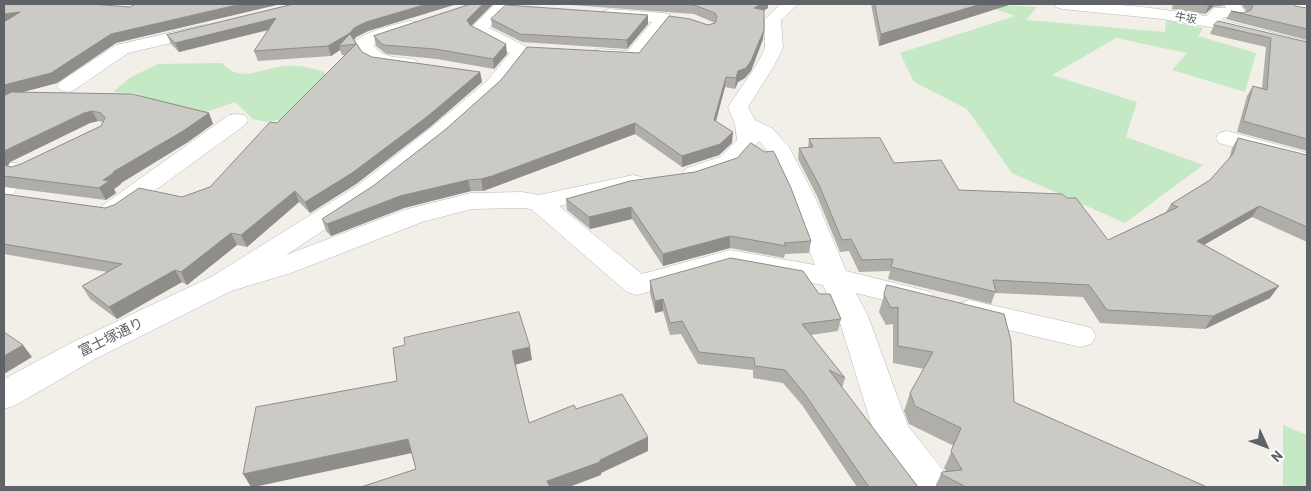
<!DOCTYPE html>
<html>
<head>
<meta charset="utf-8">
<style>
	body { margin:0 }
	#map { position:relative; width:1311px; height:491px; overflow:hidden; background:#f1efe8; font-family:Barlow,sans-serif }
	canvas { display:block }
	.frame { position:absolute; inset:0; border:5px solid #5f6368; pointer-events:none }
	.north { position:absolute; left:1241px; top:421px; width:50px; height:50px; -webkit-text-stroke:4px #fff; paint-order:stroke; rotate:133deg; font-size:14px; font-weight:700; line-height:20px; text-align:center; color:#5f6368 }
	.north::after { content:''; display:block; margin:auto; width:18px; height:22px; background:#5f6368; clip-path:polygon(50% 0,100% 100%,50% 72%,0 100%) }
</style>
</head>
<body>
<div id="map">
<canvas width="1311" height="491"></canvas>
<div class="frame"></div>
<div class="north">N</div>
</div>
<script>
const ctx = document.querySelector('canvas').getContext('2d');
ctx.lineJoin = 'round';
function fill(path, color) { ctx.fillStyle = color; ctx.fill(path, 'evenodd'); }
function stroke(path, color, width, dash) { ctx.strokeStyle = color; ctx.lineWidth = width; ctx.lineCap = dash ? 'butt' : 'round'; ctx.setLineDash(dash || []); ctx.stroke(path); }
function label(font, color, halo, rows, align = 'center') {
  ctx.font = font + ' Barlow,"Noto Sans JP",sans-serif'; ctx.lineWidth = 4; ctx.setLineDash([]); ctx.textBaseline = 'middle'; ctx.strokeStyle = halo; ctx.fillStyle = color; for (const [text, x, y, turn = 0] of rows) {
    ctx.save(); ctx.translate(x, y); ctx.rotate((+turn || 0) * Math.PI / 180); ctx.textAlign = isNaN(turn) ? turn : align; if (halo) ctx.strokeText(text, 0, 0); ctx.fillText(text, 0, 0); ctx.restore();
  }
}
const green = new Path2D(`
	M981 4 1037 7 1026 20 1165 32 1166 20 1203 28 1198 36 1256 53 1245 92 1172 70 1187 53 1116 38 1052 75 1137 102 1126 137 1203 165 1125 223 1012 173 967 109 914 82 900 53 1015 16Z
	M222 63C240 84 262 68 285 66 299 65 312 68 324 72L329 80 288 118 267 122 253 119 235 102 198 115 134 93 113 92 131 77 158 64Z
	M1283 425 1307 435V487H1283Z`);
const minor = new Path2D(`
	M495 4H512L489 28 527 47 530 51 501 89 447 138 375 196 286 255 404 210 471 193 522 192 539 195 633 175 642 177 645 182 642 187 559 206 642 274 730 250 815 265C802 231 783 165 759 141L736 167 695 180 687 178 683 173 687 168 720 157 737 140 735 124 728 107 756 66 765 48V19L781 4H798L781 20 783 48 774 66 748 107 755 120 772 128 789 147 815 197 846 271 931 292 935 299 931 306 920 309 856 293 868 316 908 426 947 475 953 487H910L879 444 874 433 838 316 823 285 730 268 637 295 627 292 531 209 522 208 472 209 422 222 291 273 231 291 95 359 16 405 4 409V379L71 343 211 277 357 186 431 128 487 81 510 53 472 33 470 29Z
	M1054 4C1105 1 1156 8 1206 16L1214 8H1226L1224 4H1240L1247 15 1245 18 1239 20 1224 17 1221 20 1307 41V51L1210 27 1162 19 1062 9 1056 7Z
	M1289 4H1305L1307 6V16L1291 13 1289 10Z
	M610 9 664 13 670 15 672 18 639 61 633 62 594 58 591 54 594 50 600 49 628 51 652 22 604 17 602 14 604 11Z
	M410 21 416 22 418 26 416 30 373 45C383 60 400 56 416 60L418 64 416 68C392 74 365 64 354 43 362 32 396 24 410 21Z
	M204 25 210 26 212 30 210 34 128 53 74 90 67 92 60 90 57 86 60 82 116 45Z
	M237 114 245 115 248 120 245 125 121 215 112 218 103 215 99 210 103 205 229 115Z
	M1227 131 1307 153V167L1219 143 1216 138 1219 133Z
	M4 162 27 164 31 169 13 194 4 196Z
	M969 300 1080 325 1091 328 1096 336 1091 344 1080 347 958 318 954 311 958 304Z`);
const wall = new Path2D(`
	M32 4 130 7 116 43 57 83 23 92 209 113 213 124 188 142 121 183V184L114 189 116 193 106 200 4 187V5ZM98 121 103 122 101 126 21 164 11 167 8 166 10 162 90 123Z
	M294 4H457L368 31 356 37 354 40 362 52 372 57 480 72 482 82 430 127 356 184 310 213 299 202 247 247 237 245 187 285 182 282 117 319 90 299 82 286 107 272 4 254V194L105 208 182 197 210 187 277 123 346 55H342L340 50 331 56 258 61 254 51 269 30 179 52 171 44 167 35Z
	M471 4H493L471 26 507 54 494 69 437 59 386 54 376 46 374 36Z
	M557 4H768V8L764 10 763 39 751 71 745 78 738 82 735 89 725 87 716 122 732 143 719 155 682 167 635 134 494 187 483 191H471L404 208 331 236 326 231 322 219 639 53 708 25 715 23 694 14Z
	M871 4H1012L879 46Z
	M1173 4H1224L1223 6 1213 7 1205 14 1172 9Z
	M1241 4H1293L1295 6 1307 8V40L1226 19 1231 11 1243 13 1247 12Z
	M491 19 648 24 627 49 522 42 492 27Z
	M1214 25 1307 42V151L1237 132 1247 96 1253 86 1262 88 1266 47 1210 34Z
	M1238 138 1307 156V242L1252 217 1204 245 1270 298 1205 329 1100 323 1083 297 995 293 991 304 888 279 890 271 859 272 849 251 840 252 817 196 798 159 799 148H808L809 139 894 163 959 190 1108 240 1166 212 1171 204 1210 180 1229 159 1232 148Z
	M695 172 811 241 809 253 785 254 784 258 730 248 663 266 632 219 590 229 567 210 566 199Z
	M650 281 819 294 841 319 838 331 811 335 845 378 842 388 918 487H857L802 405 783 383 753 378V370L698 364 681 334 670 335 663 311 655 313 650 293Z
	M887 285 1014 402 1207 487H935L942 472 946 471 944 468 954 446 909 424 904 411 910 393 924 369 893 363V324L886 325 879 312Z`);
const shadedWall = new Path2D(`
	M241 4H281L116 43 57 83 4 97V85L111 34Z
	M427 4H457L368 31 356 37 352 43 339 46 340 50 331 56 328 46 354 28 366 22Z
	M483 4H493L468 29 467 20Z
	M761 4H768V8L754 17V8Z
	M981 4H1012L879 46 881 34Z
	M1211 4H1214L1213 7 1205 14 1209 5Z
	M20 12 4 24V14Z
	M648 15V24L627 49V40Z
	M276 18 279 27 179 52 175 43Z
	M764 30 763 39 751 71 745 78 738 82 735 89 736 78 738 71Z
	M506 44 507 54 494 69 493 59Z
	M480 72 482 82 430 127 356 184 310 213 305 202Z
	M726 77 725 87 713 131 714 120Z
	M92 111 98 121 90 123 10 162 6 170 4 167V151L84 113Z
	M209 113 213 124 188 142 121 183V184L114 189 116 193 106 200 99 188 103 180 113 172Z
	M635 123V134L494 187 483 191 481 179Z
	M733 132 732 143 719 155 682 167V156Z
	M468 180 471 191 404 208 331 236 327 224 400 196Z
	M295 191 299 202 247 247 241 235Z
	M1259 206 1252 217 1190 253 1197 241Z
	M631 207 632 219 590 229 589 217Z
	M231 233 237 245 187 285 181 272Z
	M730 236V248L663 266V254Z
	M175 270 182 282 117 319 109 307Z
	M1279 286 1270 298 1205 329 1213 316Z
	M663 299V311L655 313V301Z
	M23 345 32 357 4 374V356Z
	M530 347 532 360 515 365 512 351Z
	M648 437V451L601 473V475L569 487H548L547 481 600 460Z
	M408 439 412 453 254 487H251L243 474Z`);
const building = new Path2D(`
	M11 4H31V5L33 4H90L130 7 136 4H241L111 34 51 73 4 85V22L20 12 4 14V5Z
	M294 4H427L366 22 354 28 350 33 328 46 254 51 276 18 175 43 167 35Z
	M471 4H483L467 20 470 25 506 44 493 59 435 49 383 45 374 36Z
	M674 4H761L754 8 764 10V30L751 61 746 68 738 71 736 78 726 77 714 120 733 132 720 144 682 156 635 123 492 176 481 179 468 180 400 196 327 224 322 219 373 186 446 129 501 80 527 47 639 53 669 16 690 19 708 25 715 23 717 17 715 13 694 5Z
	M875 4H981L881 34Z
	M1198 4H1211L1209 5Z
	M1252 4H1293L1295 6 1307 8V29L1231 11 1243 13 1251 10 1253 5Z
	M506 5 648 15 627 40 520 34 491 19Z
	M1218 21 1307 42V139L1243 121 1253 86 1267 90 1271 38 1214 25Z
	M350 34 362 52 372 57 480 72 428 116 352 173 305 202 295 191 241 235 231 233 181 272 175 270 109 307 82 286 122 264 4 244V194L105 208 114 205 139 188 182 197 210 187 270 122 277 123 356 44 339 46Z
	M12 92 132 94 209 113 183 131 113 172H115L103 180 109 181 99 188 4 176V165L11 167 21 164 101 126 105 118 101 113 92 111 84 113 4 151V96Z
	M880 138 894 163 941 160 959 190 1062 194 1067 198H1076L1108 240 1178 207 1171 204 1210 180 1233 154 1238 138 1307 155V227L1259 206 1197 241 1279 286 1213 316 1107 310 1089 285 993 280 996 292 891 267 893 259 862 260 851 239 842 240 819 185 799 148 813 147 809 139Z
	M751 143 765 152 773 151 775 154 791 188 811 241 784 243 786 246 730 236 663 254 631 207 589 217 566 199 630 181 695 172 737 158Z
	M731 258 803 271 819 294H830L841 319 802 324 845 378 829 370 918 487H869L804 393 785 370 755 366 754 358 699 352 682 321 670 323 663 299 655 301 650 281Z
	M887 285 1004 314 1011 341 1014 402 1207 487H966L941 474 942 472 962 470 951 451 961 428 915 406 910 393 933 352 898 346V307L891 308 884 295Z
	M519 312 530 347 512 351 529 423 574 405 576 409 622 394 648 437 600 460V462L547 481 550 487H361L416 469 408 439 243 474 256 407 397 381 393 348 405 345 404 338Z
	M4 332 23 345 4 356Z`);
const farStreetnames = [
	["牛坂",1186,18,10]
];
const streetNames = [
	["富士塚通り",111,337,-26]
];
fill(green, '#c5e8c5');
stroke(minor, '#b5b8bc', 1);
fill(minor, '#fff');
fill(wall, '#afaea9');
fill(shadedWall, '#8f8d8a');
fill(building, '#cccac5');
stroke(building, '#8f8d8a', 1);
label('11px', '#5f6368', '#fff', farStreetnames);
label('14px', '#5f6368', '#fff', streetNames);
</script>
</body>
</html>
